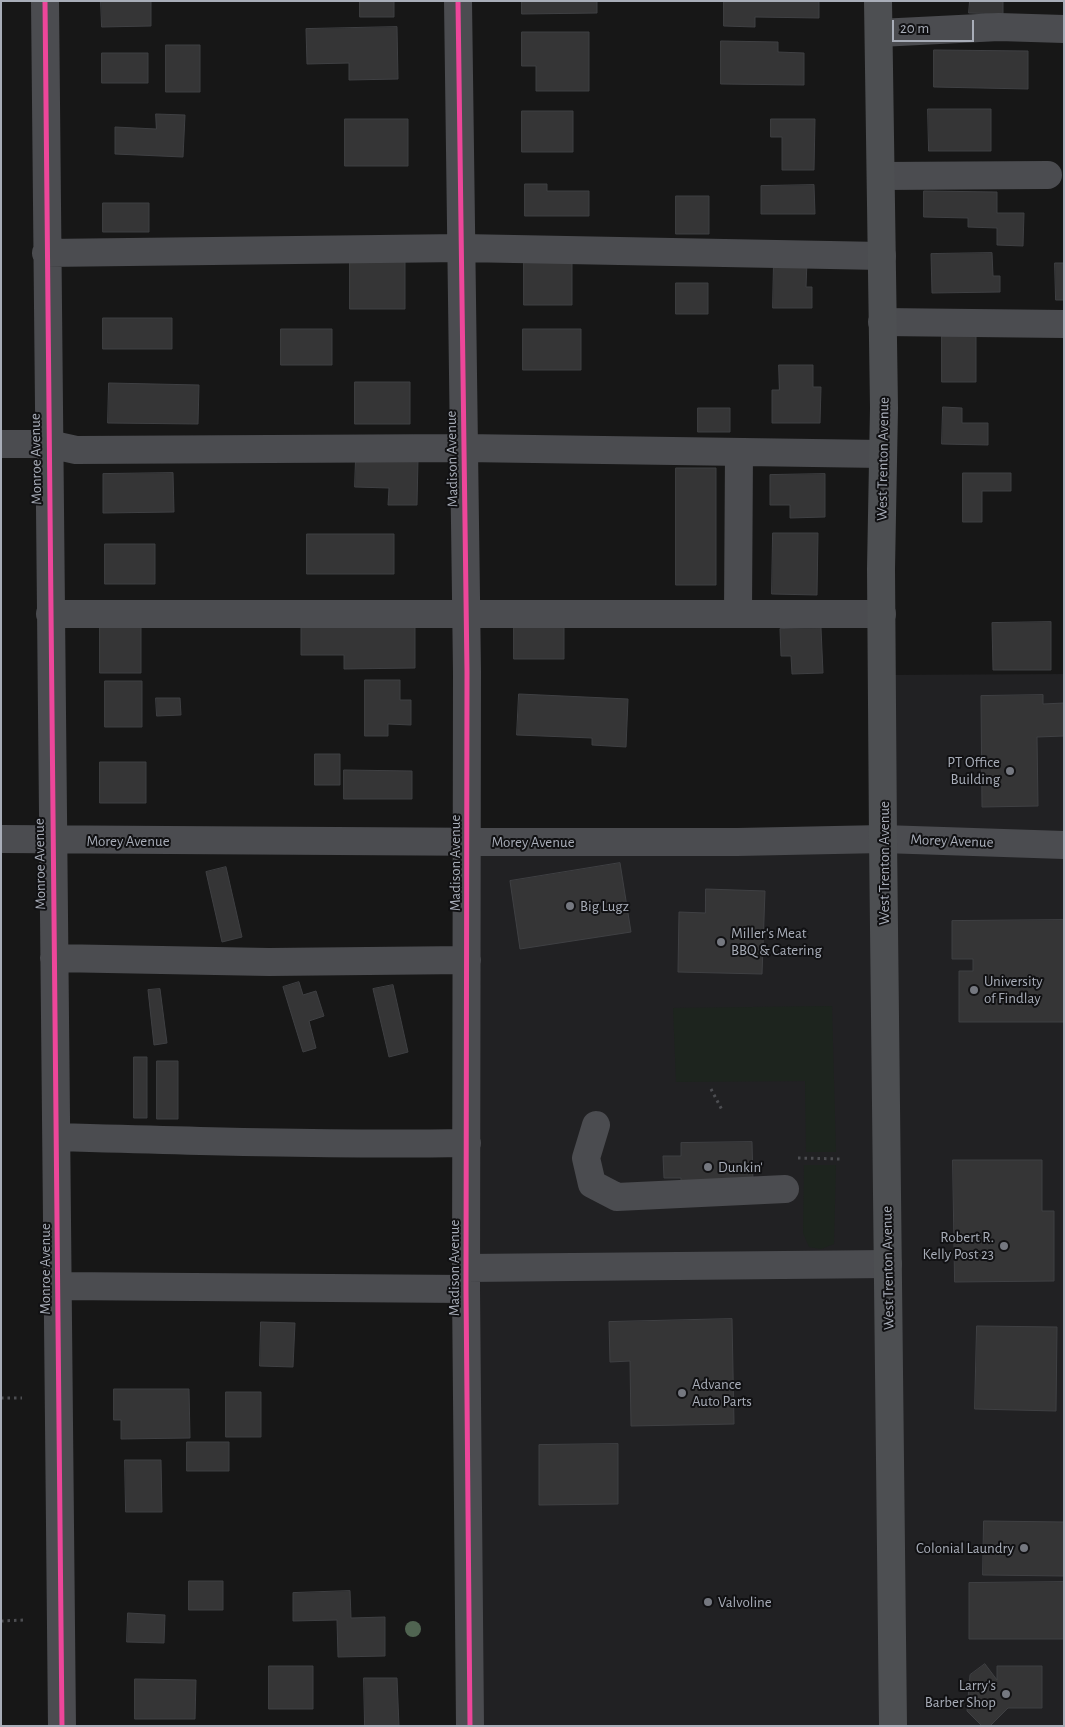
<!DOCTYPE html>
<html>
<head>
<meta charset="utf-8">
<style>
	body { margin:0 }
	#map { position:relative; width:1065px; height:1727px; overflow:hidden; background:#171717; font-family:"Alegreya Sans",sans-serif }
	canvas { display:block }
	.frame { position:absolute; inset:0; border:2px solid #a8adb8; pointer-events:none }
	.scale { position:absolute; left:892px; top:20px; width:82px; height:22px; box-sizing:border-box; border:2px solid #a8adb8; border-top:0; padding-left:6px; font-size:15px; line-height:18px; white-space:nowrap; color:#a8adb8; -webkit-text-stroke:4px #111113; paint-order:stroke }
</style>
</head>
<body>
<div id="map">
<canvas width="1065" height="1727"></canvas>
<div class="frame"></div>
<div class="scale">20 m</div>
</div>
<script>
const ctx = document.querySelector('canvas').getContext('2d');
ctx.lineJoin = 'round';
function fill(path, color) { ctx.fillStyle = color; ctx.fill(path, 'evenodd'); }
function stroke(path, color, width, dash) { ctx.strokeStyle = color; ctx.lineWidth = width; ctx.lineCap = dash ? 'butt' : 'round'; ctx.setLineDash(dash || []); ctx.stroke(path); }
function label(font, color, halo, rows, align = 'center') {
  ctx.font = font + ' "Alegreya Sans",sans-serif'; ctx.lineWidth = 4; ctx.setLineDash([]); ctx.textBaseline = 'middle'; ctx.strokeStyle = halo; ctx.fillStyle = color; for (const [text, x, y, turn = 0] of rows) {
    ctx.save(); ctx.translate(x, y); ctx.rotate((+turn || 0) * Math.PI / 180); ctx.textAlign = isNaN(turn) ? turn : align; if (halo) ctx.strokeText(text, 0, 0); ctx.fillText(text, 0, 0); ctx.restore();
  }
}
const built = new Path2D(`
	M1064 674V1726H477L467 842 883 839 882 675Z`);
const green = new Path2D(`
	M832 1006 836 1152H806L805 1081 676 1082 673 1008Z
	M804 1165H836L834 1244 821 1249 809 1247 803 1233Z`);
const building = new Path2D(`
	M101 1H151V26L102 27Z
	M360 1H394V17H360Z
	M522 1H597V13L522 14Z
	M724 1H819V18L755 17V27L724 26Z
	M970 1H1003V14L969 13Z
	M397 27 398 79 349 80V63L307 64 306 29Z
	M522 32H589V91H536V66H522Z
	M721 41 778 42V52L804 53V85L721 84Z
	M166 45H200V92H166Z
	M934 50 1028 51V89L934 87Z
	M102 53H148V83H102Z
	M928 109H991V151H929Z
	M522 111H573V152H522Z
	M156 114 185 115 183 157 115 154V127L156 129Z
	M345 119H408V166H345Z
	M771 119H815L814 170H782V137H771Z
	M525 184H547V191H589V216H525Z
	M814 185 815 214H761V186Z
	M924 191 997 192V213H1024L1023 246 997 245V228L968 227V218L924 217Z
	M676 196H709V234H676Z
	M103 203H149V232H103Z
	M350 251H405V309H350Z
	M992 253 993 276H1000V292L932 293 931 254Z
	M774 260 807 261 806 287H812V308H773Z
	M524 262H572V305H524Z
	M1055 263H1064V300H1056Z
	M676 283H708V314H676Z
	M103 318H172V349H103Z
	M281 329H332V365H281Z
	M523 329H581V370H523Z
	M942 336H976V382H942Z
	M779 365H813V387H821L820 423H772V390H779Z
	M355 382H410V424H355Z
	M109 383 199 385 198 424 108 423Z
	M943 407 962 408V423H988V445L942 444Z
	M698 408H730V432H698Z
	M356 458 418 459 417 505H388L389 488 355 487Z
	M676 468H716V585H676Z
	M173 473 174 512 103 513V474Z
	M963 473H1011V491H982V522H963Z
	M825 474V517L790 518V505H770V475Z
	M773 533H818L817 595 772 594Z
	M307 534H394V574H307Z
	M105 544H155V584H105Z
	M415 620V668L344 669V655H301V621Z
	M100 622H141V673H100Z
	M1051 622V670H993L992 623Z
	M514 625H564V659H514Z
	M821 628 823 673 792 674 791 656H781L780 629Z
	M365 680H400V700H411V725L388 724V736H365Z
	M105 681H142V727H105Z
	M519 694 628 699 626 747 592 745V738L517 735Z
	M1043 695V704L1064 703V736L1037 737 1038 806 982 807 981 696Z
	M156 698H180L181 715 157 716Z
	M315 754H340V785H315Z
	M100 762H146V803H100Z
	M344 770 412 771V799H344Z
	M620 863 631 932 520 949 510 881Z
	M226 867 242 937 222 942 206 872Z
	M706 889 765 891 762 974 678 972 679 912 705 913Z
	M1064 920V1022H959V971H973V959H952V921Z
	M299 982 303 995 316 991 324 1016 309 1021 316 1048 303 1052 283 987Z
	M393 985 408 1052 389 1057 373 989Z
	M160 989 167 1043 154 1045 148 990Z
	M134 1057H147V1118H134Z
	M157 1061H178V1119H157Z
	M752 1142 753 1183 681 1185V1178H664L663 1156H681V1143Z
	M953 1160H1042V1211H1054V1281L955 1282Z
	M732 1319 734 1424 631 1426 630 1361 610 1362 609 1322Z
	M261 1322 295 1323 293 1367 260 1366Z
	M977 1326 1057 1327 1056 1411 975 1409Z
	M114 1389H189L190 1438 121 1439V1420H114Z
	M226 1392H261V1437H226Z
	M187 1442H229V1471H187Z
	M618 1444V1504L539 1505V1445Z
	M125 1460H161L162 1512H126Z
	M984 1521 1064 1522V1576L983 1575Z
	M189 1581H223V1610H189Z
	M1064 1582V1639H969V1583Z
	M350 1591 351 1618 385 1617V1656L338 1657 337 1620 293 1621V1593Z
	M128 1613 165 1615 164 1643 127 1642Z
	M985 1664 997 1680V1666H1042V1708H1008L990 1726H982L967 1711 970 1675Z
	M269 1666H313V1709H269Z
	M364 1678H397L399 1726H365Z
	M135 1679 196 1680 195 1719H135Z`);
const path = new Path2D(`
	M711 1089 722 1110
	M798 1158 842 1159
	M1 1398H22
	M1 1621 24 1620`);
const minor = new Path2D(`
	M45 1 62 1726
	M458 1 467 672 466 1289 470 1726
	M879 33 999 27 1064 29
	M881 176 1048 175
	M46 253 462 248 882 256
	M882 322 1064 324
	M1 444H49L76 450 464 448 883 454
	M738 613 739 452
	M50 614H882
	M1 839 504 842H737L883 839 1064 845
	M54 958 269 962 467 960
	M596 1125 586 1158 592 1184 617 1197 785 1189
	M57 1137C193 1141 330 1145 467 1143
	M467 1268 888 1264
	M58 1286 466 1289`);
const major = new Path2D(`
	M878 1 884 408 881 569 883 839 893 1726`);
const cycleway = new Path2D(`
	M45 1 62 1726
	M458 1 467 672 466 1289 470 1726`);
const trees = [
	[413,1629]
];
const markers = [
	[1010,771,5,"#757880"],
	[570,906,5,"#757880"],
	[721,942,5,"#757880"],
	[974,990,5,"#757880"],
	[708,1167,5,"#757880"],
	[1004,1246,5,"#757880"],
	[682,1393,5,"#757880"],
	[1024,1548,5,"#757880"],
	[708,1602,5,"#757880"],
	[1006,1694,5,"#757880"]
];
const streetNames = [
	["Monroe Avenue",36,459,-91],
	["Madison Avenue",452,459,-91],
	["West Trenton Avenue",883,459,-89],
	["Morey Avenue",128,841],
	["Morey Avenue",952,841,2],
	["Morey Avenue",533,842],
	["Madison Avenue",455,863,-90],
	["West Trenton Avenue",884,863,-90],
	["Monroe Avenue",40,864,-91],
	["Madison Avenue",454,1268,-90],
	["West Trenton Avenue",888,1268,-91],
	["Monroe Avenue",45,1269,-90]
];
const poiNames = [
	["PT Office",1000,762,"right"],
	["Building",1000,779,"right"],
	["Big Lugz",580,906],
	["Miller's Meat",731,933],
	["BBQ & Catering",731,950],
	["University",984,981],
	["of Findlay",984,998],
	["Dunkin'",718,1167],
	["Robert R.",994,1237,"right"],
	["Kelly Post 23",994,1254,"right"],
	["Advance",692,1384],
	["Auto Parts",692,1401],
	["Colonial Laundry",1014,1548,"right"],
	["Valvoline",718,1602],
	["Larry's",996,1685,"right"],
	["Barber Shop",996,1702,"right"]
];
fill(built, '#212123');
fill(green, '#1d241e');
fill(building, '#353536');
stroke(building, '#3f4043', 1);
stroke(path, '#4d4e52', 3, [2.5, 4]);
stroke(minor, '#4b4c50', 28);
stroke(major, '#4d4f52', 28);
stroke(cycleway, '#ed469a', 5);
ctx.fillStyle = '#506451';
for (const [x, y] of trees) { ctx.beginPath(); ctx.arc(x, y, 8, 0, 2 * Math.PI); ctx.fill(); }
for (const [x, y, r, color] of markers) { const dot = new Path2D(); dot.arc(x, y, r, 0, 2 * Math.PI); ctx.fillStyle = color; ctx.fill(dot); stroke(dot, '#111113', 2); }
label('15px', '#a8adb8', '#111113', streetNames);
label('15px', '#a8adb8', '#111113', poiNames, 'left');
</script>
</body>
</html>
